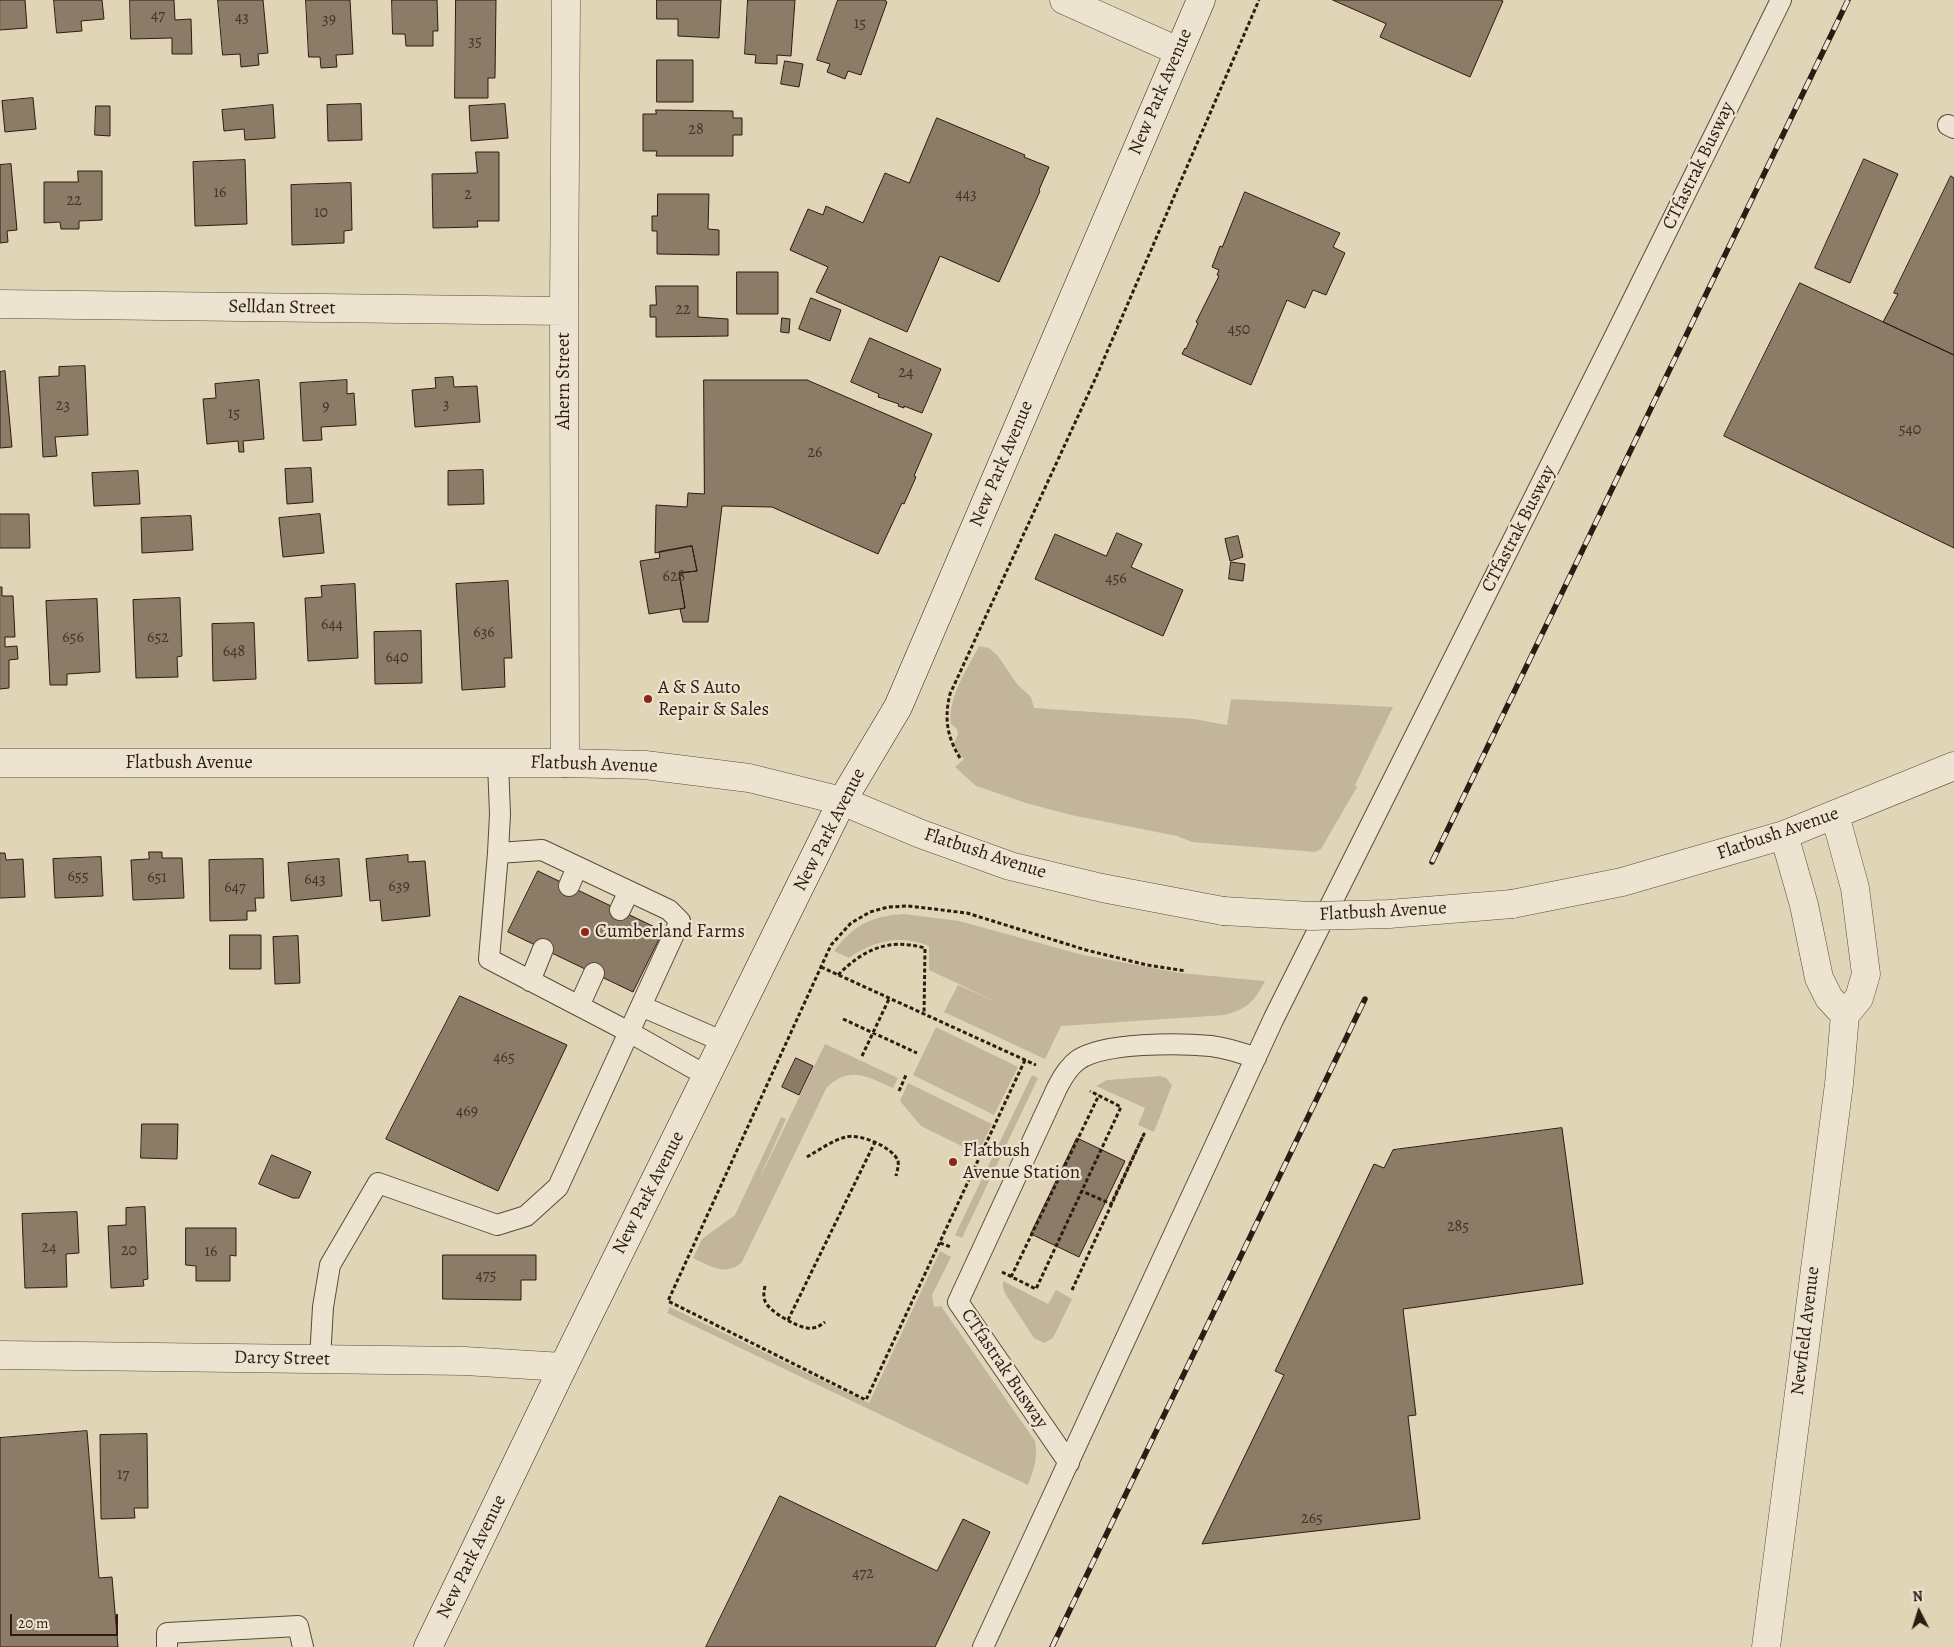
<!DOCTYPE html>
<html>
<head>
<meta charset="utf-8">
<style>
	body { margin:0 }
	#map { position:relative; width:1954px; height:1647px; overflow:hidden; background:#e1d5b7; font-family:Alegreya,serif }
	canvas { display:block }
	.north { position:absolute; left:1894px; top:1587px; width:50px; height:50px; -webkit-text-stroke:4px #ece4d0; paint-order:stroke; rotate:355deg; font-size:14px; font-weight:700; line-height:20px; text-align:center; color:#301a11 }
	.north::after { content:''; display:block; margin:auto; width:18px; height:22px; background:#301a11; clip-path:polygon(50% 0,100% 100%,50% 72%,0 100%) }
	.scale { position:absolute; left:10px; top:1614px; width:108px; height:22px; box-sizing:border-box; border:2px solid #301a11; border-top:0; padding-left:6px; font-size:15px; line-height:18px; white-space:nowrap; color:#301a11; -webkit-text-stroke:4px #ece4d0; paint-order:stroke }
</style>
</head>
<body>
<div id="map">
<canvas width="1954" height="1647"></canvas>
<div class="north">N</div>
<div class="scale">20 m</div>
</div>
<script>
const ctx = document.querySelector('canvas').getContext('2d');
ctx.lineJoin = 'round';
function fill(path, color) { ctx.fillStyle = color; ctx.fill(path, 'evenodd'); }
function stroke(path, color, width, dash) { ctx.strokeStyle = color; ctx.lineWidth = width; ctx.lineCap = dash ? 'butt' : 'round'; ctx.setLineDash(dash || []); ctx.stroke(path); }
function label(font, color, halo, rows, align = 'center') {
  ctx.font = font + ' Alegreya,serif'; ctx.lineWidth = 4.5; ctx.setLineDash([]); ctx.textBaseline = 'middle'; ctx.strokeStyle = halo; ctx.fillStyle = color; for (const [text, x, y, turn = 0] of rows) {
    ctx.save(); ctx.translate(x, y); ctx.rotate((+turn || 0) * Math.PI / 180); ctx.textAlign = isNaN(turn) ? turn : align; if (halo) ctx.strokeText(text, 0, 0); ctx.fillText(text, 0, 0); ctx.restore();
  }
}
const green = new Path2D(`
	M979 646 989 648 998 656 1017 684 1031 697 1034 708 1194 719 1227 725 1231 699 1393 707 1355 785 1357 787 1321 849 1315 852 1192 842 1177 836 1071 815 1026 803 976 786 955 767 964 759 957 753 954 743 958 734 957 729 951 724C947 698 968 668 979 646Z
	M904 914 959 921 1083 955 1180 973 1265 981C1255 1001 1247 1009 1225 1015L1061 1026 1045 1059 944 1012 958 985 999 1003 929 970V946C900 934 873 941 849 958L834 951C854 925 871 916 904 914Z
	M936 1027 1018 1067 994 1115 913 1075Z
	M825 1044 898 1078 893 1088C868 1077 851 1065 827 1087L742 1262C726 1277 710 1266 693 1258L702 1239 735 1215 781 1117 786 1119 757 1184Z
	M1032 1075 1038 1078 962 1238 955 1235Z
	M1160 1076 1166 1078 1172 1085 1154 1132 1138 1125 1145 1108 1096 1086 1107 1080Z
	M908 1083 992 1124 978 1154 921 1126 900 1101Z
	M940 1251 951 1257 932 1295 934 1307 941 1306 1035 1441C1038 1458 1034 1469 1028 1485L667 1313 670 1307 869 1403Z
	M1003 1281 1048 1304 1056 1290 1072 1299 1053 1338 1044 1343 1034 1338 1006 1295 1003 1288Z`);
const building = new Path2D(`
	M0 0H25L27 28 0 30Z
	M54 0H102L104 19 81 21 82 31 57 33Z
	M130 0H174L175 20 191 19 192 54H172V38L131 39Z
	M218 0H263L268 53 258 54 259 65 241 67 240 54 223 55Z
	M306 0H350L353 54 336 55 337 67 321 68 320 57H309Z
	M392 0H437L438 31H433V46H406L405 34H393Z
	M456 0H496L495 78H488V98H455Z
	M657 0H721L719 38 678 36V19H657Z
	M748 0H795L791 56 777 55V64L755 63 756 55 745 54Z
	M838 0H885L887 2 861 75 848 71 845 79 827 72 830 64 817 60Z
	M1333 0H1501L1503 1 1470 77 1380 37 1386 24Z
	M657 60H693V102H657Z
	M785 61 803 64 799 87 781 84Z
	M33 98 36 129 5 132 2 101Z
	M361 104 362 140 328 141 327 105Z
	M505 104 508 138 471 141 469 106Z
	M273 105 275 138 245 140 244 129 224 131 222 110Z
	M96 106H110V136L95 135Z
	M656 110 733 111V118H742V135H733V156H656L657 151H643V114H656Z
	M937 118 1025 155 1024 157 1049 167 1039 190 1040 191 999 282 940 256 907 332 816 292 828 267 790 250 808 209 823 215 826 206 863 223 885 173 909 183Z
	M476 152H499V221H477L478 227 433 228 432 174 477 173Z
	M1864 159 1898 174 1850 283 1815 268Z
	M245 160 247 224 195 226 193 162Z
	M11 164 17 230 7 231 8 242 0 243V165Z
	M78 171H102V220L79 221V229H61L60 222 44 223V182H78Z
	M1951 176 1954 178V355L1883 322 1898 294 1894 293Z
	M351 183 352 230 344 231V243L292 245 291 185Z
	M1245 192 1340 233 1333 247 1345 253 1326 295 1313 290 1305 308 1287 300 1251 385 1182 354 1185 348 1186 349 1198 323 1196 322 1219 276 1217 275 1219 270 1212 267 1220 246 1222 247Z
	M658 194H709L708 229 719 230V255L657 254V231H652V216H657Z
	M737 272H778V314H737Z
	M1800 283 1954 355V548L1724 436Z
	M656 286H698V317L728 319V336L656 337V317H650V305H656Z
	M811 298 841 310 830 341 799 329Z
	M782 318 790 319 789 333 781 332Z
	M870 338 941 369 922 413 904 406V408L898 406 899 404 878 397 879 394 851 382Z
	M85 366 88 435 55 437 57 456 43 457 39 377 59 376V367Z
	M5 371 12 447 0 448V372Z
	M453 377 454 387 477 386 480 422 415 427 412 390 436 388 435 378Z
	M259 380 264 439 243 441 244 452H239L238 441 207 444 203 399 216 398 215 384Z
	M347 380V394L354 393 356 425 321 427 322 440 303 441 300 383Z
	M704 380H807L932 434 914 476 916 477 904 504 902 503 878 554 772 507 722 506 708 622H683L680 609 685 608 679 573 697 571 692 546 655 553 656 505 687 507 688 493 704 494Z
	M311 468 313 502 287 504 285 469Z
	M483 470 484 504 448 505V471Z
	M138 471 140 504 94 506 92 473Z
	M0 514H29L30 548H0Z
	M320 514 324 553 283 557 279 518Z
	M191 516 193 550 142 553 141 518Z
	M1117 533 1142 544 1131 567 1183 590 1163 636 1035 579 1055 534 1106 556Z
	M1238 536 1243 557 1230 561 1225 539Z
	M692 546 697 571 679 573 685 608 649 614 640 561 660 558 659 552Z
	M1231 562 1245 564 1243 581 1229 579Z
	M508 581 512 658H504L505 687 462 690 456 584Z
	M355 584 358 658 308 661 305 598 322 597 321 586Z
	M0 587H2V596H13L15 637H5V647L17 646 18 659 9 660V688L0 689Z
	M180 598 182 656 177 657 178 677 136 678 133 600Z
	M97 599 100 672 67 674V685H50L46 601Z
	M254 623 256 679 213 681 212 624Z
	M421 631 422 683 375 684 374 632Z
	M149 852H162V858H182L184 898 133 900 131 860 149 859Z
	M0 853H5L6 860 23 859 25 897 0 898Z
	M408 855V862L425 861 430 916 382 921 380 900 370 901 366 859Z
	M101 857 103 896 55 898 53 859Z
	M263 859 264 898H255L256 911H247V920L210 921 209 860Z
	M339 859 342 896 291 901 288 863Z
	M538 871 663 931 633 992 508 932Z
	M230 935H261V969H230Z
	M298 936 300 983 275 984 273 937Z
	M460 996 567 1045 498 1191 386 1139Z
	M796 1058 813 1066 799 1095 782 1087Z
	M142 1124H178L177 1159 141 1158Z
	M1562 1128 1583 1284 1403 1309 1416 1415 1408 1416 1420 1519 1202 1544 1284 1375 1275 1371 1374 1164 1384 1168 1393 1150Z
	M1077 1138 1125 1161 1079 1257 1031 1234Z
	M272 1155 311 1172 299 1198H293L259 1184Z
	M145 1207 148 1279 143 1280 144 1286 111 1288 108 1226 126 1225V1208Z
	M77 1212 79 1253 66 1254 67 1287 25 1288 22 1214Z
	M186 1228H236V1256L230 1255V1281H196V1266L186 1265Z
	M443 1255H536V1280H521V1300L443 1299Z
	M87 1431 99 1578 112 1577 118 1647H0V1438Z
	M147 1434 148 1508H134L135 1518 101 1519 100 1435Z
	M780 1496 937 1571 963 1519 990 1532 935 1647H706Z`);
const path = new Path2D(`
	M960 758C947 737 944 718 950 694L1097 375 1259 0
	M821 967 1036 1065
	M838 975C864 949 888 938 925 948L924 1015
	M843 1019 917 1053
	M862 1056 889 999
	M1025 1060 866 1400 668 1301 831 945 851 923 870 912 888 907 908 906 967 913 1086 950 1147 965 1186 971
	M899 1091 906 1075
	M807 1157C819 1150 833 1140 846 1137 859 1133 893 1147 898 1161 899 1166 897 1171 896 1176
	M940 1243 951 1247
	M1002 1272 1036 1289 1121 1107 1090 1091
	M1011 1277 1099 1095
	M765 1286C764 1291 763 1296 765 1301 768 1311 797 1327 807 1328 815 1329 820 1326 825 1322
	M1072 1290 1144 1134 1111 1204 1082 1191
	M788 1320 876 1140`);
const service = new Path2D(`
	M1948 125 1954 128
	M498 853 489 959 629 1032 707 1076
	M569 886 577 867
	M620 910 629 891
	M530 981 543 949
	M579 1006 594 973
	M641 1006 724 1042
	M320 1359 323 1307 330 1265 378 1183 497 1225 526 1216 558 1187 680 921 669 910 542 850 498 853 500 814 498 763
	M1069 1463 958 1302 1057 1088C1062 1078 1068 1067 1078 1060 1104 1042 1180 1043 1211 1046 1227 1048 1242 1053 1256 1058
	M167 1647V1633L298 1626 303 1647
	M983 1647 1274 1018 1613 340 1781 0`);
const minor = new Path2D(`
	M1064 0 1178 51
	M0 304 564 311
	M565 763 564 311 566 0
	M0 1355 465 1361 563 1367`);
const tertiary = new Path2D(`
	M0 763H565L645 765 749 778 842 801 921 834 1010 866 1102 888 1223 911
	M1784 835 1804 905 1819 978 1829 998 1845 1015
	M1512 904 1622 882 1784 835 1954 766
	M1766 1647 1839 1084 1845 1015 1859 998 1866 974 1855 888 1835 815`);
const secondary = new Path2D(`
	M428 1647 563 1367 842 801 898 707 1201 0`);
const rail = new Path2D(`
	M1432 862 1848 0
	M1052 1647 1365 999`);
const tertiaryBridge = new Path2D(`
	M1223 911 1311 916 1389 914 1512 904`);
const markers = [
	[648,699,5,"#8f2418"],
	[585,932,5,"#8f2418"],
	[953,1162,5,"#8f2418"]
];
const numberNames = [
	["47",158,16],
	["43",242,18],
	["39",329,20],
	["15",860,24],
	["35",475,42],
	["28",696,130],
	["16",220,193],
	["2",468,195],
	["443",966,195],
	["22",74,201],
	["10",321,213],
	["22",683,310],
	["450",1239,330],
	["24",906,373],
	["3",446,405],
	["23",63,406],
	["9",326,407],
	["15",234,414],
	["540",1910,430],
	["26",815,453],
	["628",674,577],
	["456",1116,579],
	["644",332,625],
	["636",484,633],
	["656",73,638],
	["652",158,638],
	["648",234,652],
	["640",397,658],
	["655",78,877],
	["651",157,878],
	["643",315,880],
	["639",399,887],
	["647",235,888],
	["465",504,1058],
	["469",467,1112],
	["285",1458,1227],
	["24",49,1248],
	["20",129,1251],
	["16",211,1252],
	["475",486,1276],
	["17",123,1475],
	["265",1312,1519],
	["472",863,1574]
];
const streetNames = [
	["New Park Avenue",1161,92,-67],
	["CTfastrak Busway",1699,166,-64],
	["Selldan Street",282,308,1],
	["Ahern Street",564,381,-90],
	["New Park Avenue",1002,464,-67],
	["CTfastrak Busway",1519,529,-63],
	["Flatbush Avenue",189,763],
	["Flatbush Avenue",594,765,2],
	["New Park Avenue",830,830,-63],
	["Flatbush Avenue",1778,834,-19],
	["Flatbush Avenue",985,854,18],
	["Flatbush Avenue",1383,912,-3],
	["New Park Avenue",649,1193,-63],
	["Newfield Avenue",1806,1331,-83],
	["Darcy Street",282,1359,1],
	["CTfastrak Busway",1004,1369,56],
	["New Park Avenue",472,1557,-64]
];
const poiNames = [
	["A & S Auto",658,688],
	["Repair & Sales",658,710],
	["Cumberland Farms",595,932],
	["Flatbush",963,1151],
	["Avenue Station",963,1173]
];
fill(green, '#c3b59b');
fill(building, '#8c7b67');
stroke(building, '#301a11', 1);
stroke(service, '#5c493a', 22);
stroke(minor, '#5c493a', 29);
stroke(tertiary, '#5c493a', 29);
stroke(secondary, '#301a11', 29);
stroke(path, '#301a11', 3, [4, 2.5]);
stroke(service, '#ece4d0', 20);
stroke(minor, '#ece4d0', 28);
stroke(tertiary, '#ece4d0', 28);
stroke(secondary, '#ece4d0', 28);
stroke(rail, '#301a11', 5.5);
stroke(rail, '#ece4d0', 4, [11]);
stroke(tertiaryBridge, '#5c493a', 29, []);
stroke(tertiaryBridge, '#ece4d0', 28);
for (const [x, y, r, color] of markers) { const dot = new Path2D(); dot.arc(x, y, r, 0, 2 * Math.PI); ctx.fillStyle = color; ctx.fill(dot); stroke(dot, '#ece4d0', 2); }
label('16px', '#473226', null, numberNames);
label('19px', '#301a11', '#ece4d0', streetNames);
label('19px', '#301a11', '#ece4d0', poiNames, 'left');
</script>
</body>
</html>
